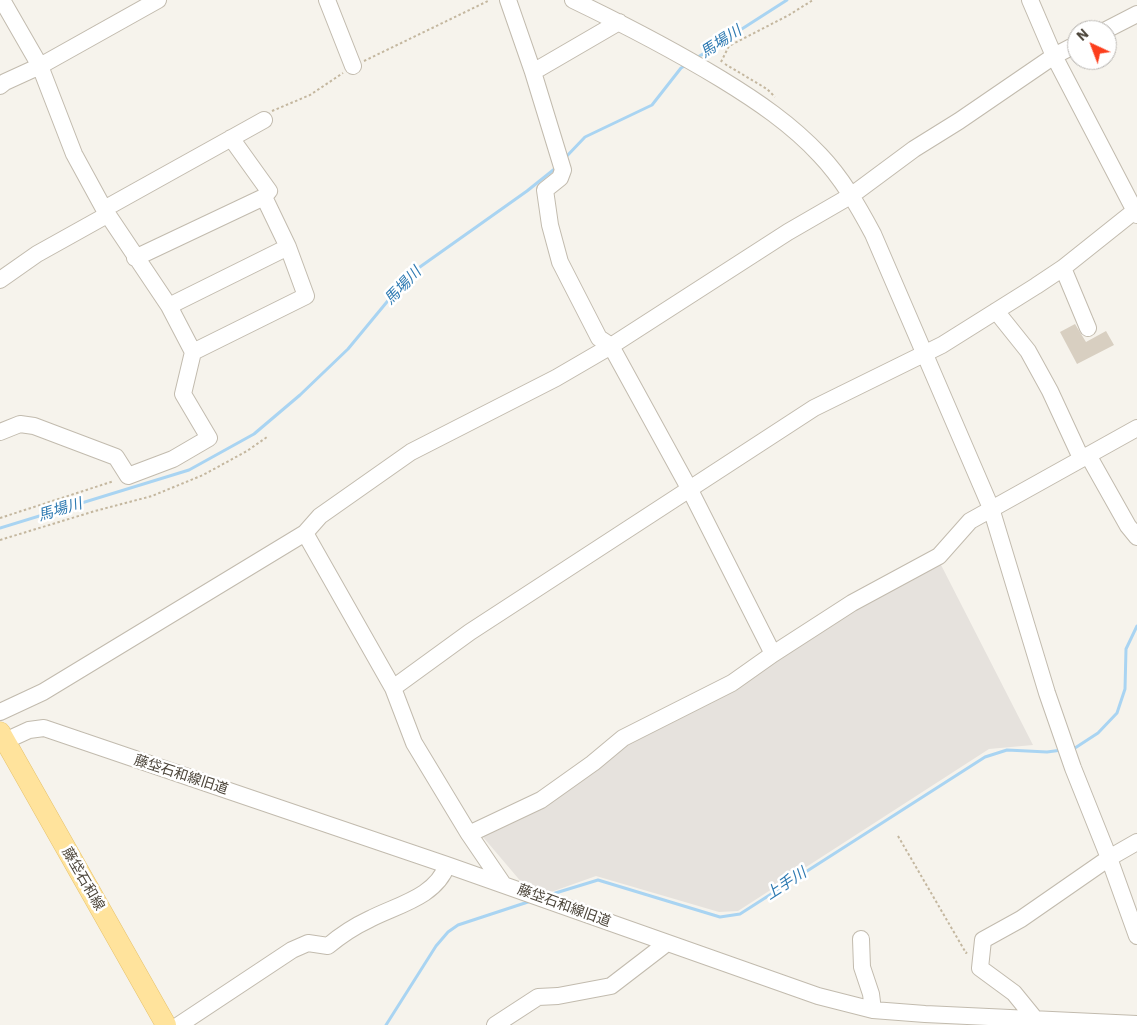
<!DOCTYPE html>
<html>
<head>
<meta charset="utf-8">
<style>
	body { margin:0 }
	#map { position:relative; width:1137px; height:1025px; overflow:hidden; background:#f6f3ec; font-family:"IBM Plex Sans",sans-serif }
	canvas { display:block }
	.north { position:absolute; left:1067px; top:20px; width:50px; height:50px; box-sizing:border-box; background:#fff; border:1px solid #b7b4b0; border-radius:50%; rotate:317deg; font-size:14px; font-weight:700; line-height:20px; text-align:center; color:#4b4439 }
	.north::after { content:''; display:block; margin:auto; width:18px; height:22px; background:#fc3f1d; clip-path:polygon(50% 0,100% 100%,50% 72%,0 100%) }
</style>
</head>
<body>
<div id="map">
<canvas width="1137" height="1025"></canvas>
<div class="north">N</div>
</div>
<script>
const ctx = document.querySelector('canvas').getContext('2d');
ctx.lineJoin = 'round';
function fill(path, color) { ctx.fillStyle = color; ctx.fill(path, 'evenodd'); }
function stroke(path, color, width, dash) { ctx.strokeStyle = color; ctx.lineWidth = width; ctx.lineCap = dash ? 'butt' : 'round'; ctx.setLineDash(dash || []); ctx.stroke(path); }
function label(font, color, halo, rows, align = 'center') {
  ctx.font = font + ' "IBM Plex Sans","Noto Sans JP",sans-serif'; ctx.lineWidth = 5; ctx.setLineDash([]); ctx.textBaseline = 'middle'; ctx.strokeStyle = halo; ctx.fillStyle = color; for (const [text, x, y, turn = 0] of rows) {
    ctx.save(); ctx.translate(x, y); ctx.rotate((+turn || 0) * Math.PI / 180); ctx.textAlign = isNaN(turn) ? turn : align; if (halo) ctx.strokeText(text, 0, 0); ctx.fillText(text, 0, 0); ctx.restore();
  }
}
const industrial = new Path2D(`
	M939 561 1033 745 989 749 738 911 719 912 596 876 551 892 523 884 483 837 549 799 628 741 857 605Z`);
const stream = new Path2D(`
	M695 59 787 0
	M565 158 585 137 652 105 681 68 686 65
	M0 528 189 470 254 434 300 395 348 349 410 274 527 191 557 167
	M1071 749 1075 748 1098 733 1117 713 1125 689 1126 649 1137 626
	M549 895 598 880 720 917 740 914 985 757 1007 750 1047 752 1062 750
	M386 1025 436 946 448 932 458 925 531 901`);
const building = new Path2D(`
	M1075 324 1086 342 1106 331 1114 345 1077 364 1060 332Z`);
const path = new Path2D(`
	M364 61 490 0
	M721 62 729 46 789 15 813 0
	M725 64 767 89 775 97
	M272 111 310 95 343 73
	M0 518 114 481
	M0 540 95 511 152 496 203 475 247 451 267 437
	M898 836 966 953 967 952`);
const minor = new Path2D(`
	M327 0 353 66
	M508 0 533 72 563 170 560 178 545 190 550 225 560 262 599 338 611 346 690 490 773 654
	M573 0C623 24 673 50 721 79 757 101 791 124 820 155 842 178 858 206 873 234L991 508 1047 693 1073 768 1109 858 1137 936
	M1030 0 1054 56 1137 215
	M1106 30 1137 14
	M533 72 619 22
	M0 86 5 82 40 66 158 0
	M104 209 264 120
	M135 258 264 197 269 191 231 138
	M1063 268 1088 328
	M0 280 37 254 107 215
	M169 306 288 247
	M996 311 1028 351 1050 391 1081 458
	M193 352 306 296 288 247 264 197
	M0 432 20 424 34 426 116 457 128 476 173 459 209 438 183 394 193 352 169 306 104 209 74 154 40 66 2 0
	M1088 455 1128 526 1137 537
	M305 533 393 688 414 743 469 834 503 884
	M393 688 470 632 814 408 942 345 1036 286 1063 268 1137 209
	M0 712 43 692 305 533 320 516 411 452 556 378 611 346 788 232 852 195 914 149 959 121 1054 56 1077 44
	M5 741 29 730 44 728 447 865 818 996 873 1010 925 1014 1137 1024
	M469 834 541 800 593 763 623 738 732 683 773 654 852 603 939 556 970 521 1137 428
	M861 939 862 967 871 994 873 1010
	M1036 1020 1014 993 980 968 983 940 1021 919 1109 858 1137 842
	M179 1025 292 950 308 943 328 946C341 935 355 926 370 919 397 905 436 897 447 865
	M495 1025 538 997 558 996 611 986 667 943`);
const major = new Path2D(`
	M0 732 166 1025`);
const streetNames = [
	["藤垈石和線旧道",181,775,18],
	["藤垈石和線",83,879,60],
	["藤垈石和線旧道",564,906,20]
];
const waterNames = [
	["馬場川",721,42,-33],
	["馬場川",403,286,-46],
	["馬場川",60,510,-17],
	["上手川",786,884,-33]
];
fill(industrial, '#e6e2dd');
stroke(stream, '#a9d4f2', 3);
fill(building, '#d8cfc1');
stroke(minor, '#c2bbae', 18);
stroke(major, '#e6c16a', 21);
stroke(path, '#c4b79f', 2, [2.5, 2.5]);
stroke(minor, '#fff', 16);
stroke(major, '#ffe39c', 20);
label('14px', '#4b4439', '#fff', streetNames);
label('italic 15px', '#2e7ab2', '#fff', waterNames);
</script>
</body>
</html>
